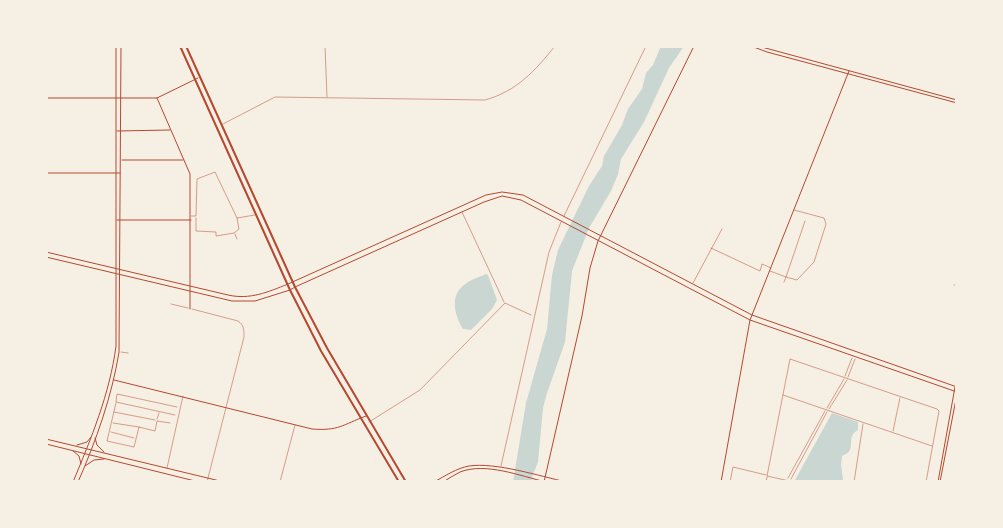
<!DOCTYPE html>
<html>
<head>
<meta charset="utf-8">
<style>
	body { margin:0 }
	#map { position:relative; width:1003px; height:528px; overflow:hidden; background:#f6efe4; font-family:"Fira Sans Condensed",sans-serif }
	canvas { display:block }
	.frame { position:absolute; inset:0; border:48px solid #f6efe4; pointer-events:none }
</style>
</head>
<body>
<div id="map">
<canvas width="1003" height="528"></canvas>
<div class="frame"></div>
</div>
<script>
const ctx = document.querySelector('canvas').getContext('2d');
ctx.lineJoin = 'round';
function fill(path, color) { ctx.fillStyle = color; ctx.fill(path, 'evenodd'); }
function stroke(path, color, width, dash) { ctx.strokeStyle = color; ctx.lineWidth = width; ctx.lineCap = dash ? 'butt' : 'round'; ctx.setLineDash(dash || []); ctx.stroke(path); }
const water = new Path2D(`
	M661 46H684L669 68 644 122 621 159 618 174 611 191 589 228 572 271 565 342 547 393 543 408 538 462 533 474 531 482H513L526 403 547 329 552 275 558 250 589 186 602 166 604 156 622 125 628 109 642 89 646 73 653 65Z
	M486 274 488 275 497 300 492 309 471 330 463 329C455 316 449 296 464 285 470 280 479 277 486 274Z
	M832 413 858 422V430C844 437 859 450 842 456L841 465 843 479 841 482H803L795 480Z`);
const minor = new Path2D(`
	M325 46 327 97
	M223 124 275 97 485 100C517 91 535 71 555 46
	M794 210 824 218 826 224 814 262 797 280 786 277 805 221
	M462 212 504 302
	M191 216H196L197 179 215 172 237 218 255 215
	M564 216 646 46
	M196 218V231L216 232V236L234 233 239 229 237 218
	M235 234 237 239
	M711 248 760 271 762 264 771 268
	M770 271 786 277 784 282
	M693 283 722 229
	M954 285H957
	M171 304 188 308
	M192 309 238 321C244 325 244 330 244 337L207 482
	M121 352 128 353
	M845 376 852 358
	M848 377 855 359
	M783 395 932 446
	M116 403 107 441 134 447 139 427 155 431 157 421 170 423
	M827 408 844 379
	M829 409 847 380
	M114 412 155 420
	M175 415 116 402 117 394 177 407
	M157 419 159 413
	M369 422 420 390 505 303 531 315
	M113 423 139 427
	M893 431 900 398
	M111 432 134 438
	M501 466 549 252 561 222
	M167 468 183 396
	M788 478 825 411
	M791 479 827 412
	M280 482 295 425
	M730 482 733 467 766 475
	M766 482 767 477
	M794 482 767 476 790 359 937 409 939 411 926 482
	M854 482 863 424`);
const tertiary = new Path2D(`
	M46 98H157L198 78
	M157 98 190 174V309
	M117 131 170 130
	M122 160H183
	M46 173H120
	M117 220H191
	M114 380 312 429C339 431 342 425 366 416
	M73 482C91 439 110 393 116 346V46
	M78 482C96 441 112 396 119 352L121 46
	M434 482C445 476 457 468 469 466 495 462 540 476 566 482
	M443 482C448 479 454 475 460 472 486 462 520 476 546 482
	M544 482 582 316 590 268 598 241 694 46
	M721 482 750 320 849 71
	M938 482 955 387
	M940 482 957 394`);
const secondary = new Path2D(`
	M751 46 767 52 957 103
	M758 46 957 100
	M46 252 228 295C250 300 268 292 288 284L486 195 502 192 523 195 752 315 957 387
	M46 257 232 301H255L290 290 295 287 484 202 502 196 521 200 750 320 957 392
	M95 438 97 445 104 452
	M46 439 224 482
	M46 444 199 482
	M77 445 87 442 91 437
	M73 451 79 456 81 464
	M85 466 94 460 104 459`);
const primary = new Path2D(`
	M180 46 290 290 321 351 399 482
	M186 46 295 287 327 348 406 482`);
fill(water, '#c9d6d2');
stroke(minor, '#b5482f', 0.5);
stroke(tertiary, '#b5482f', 1);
stroke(secondary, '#b5482f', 1);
stroke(primary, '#b5482f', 2);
</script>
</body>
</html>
